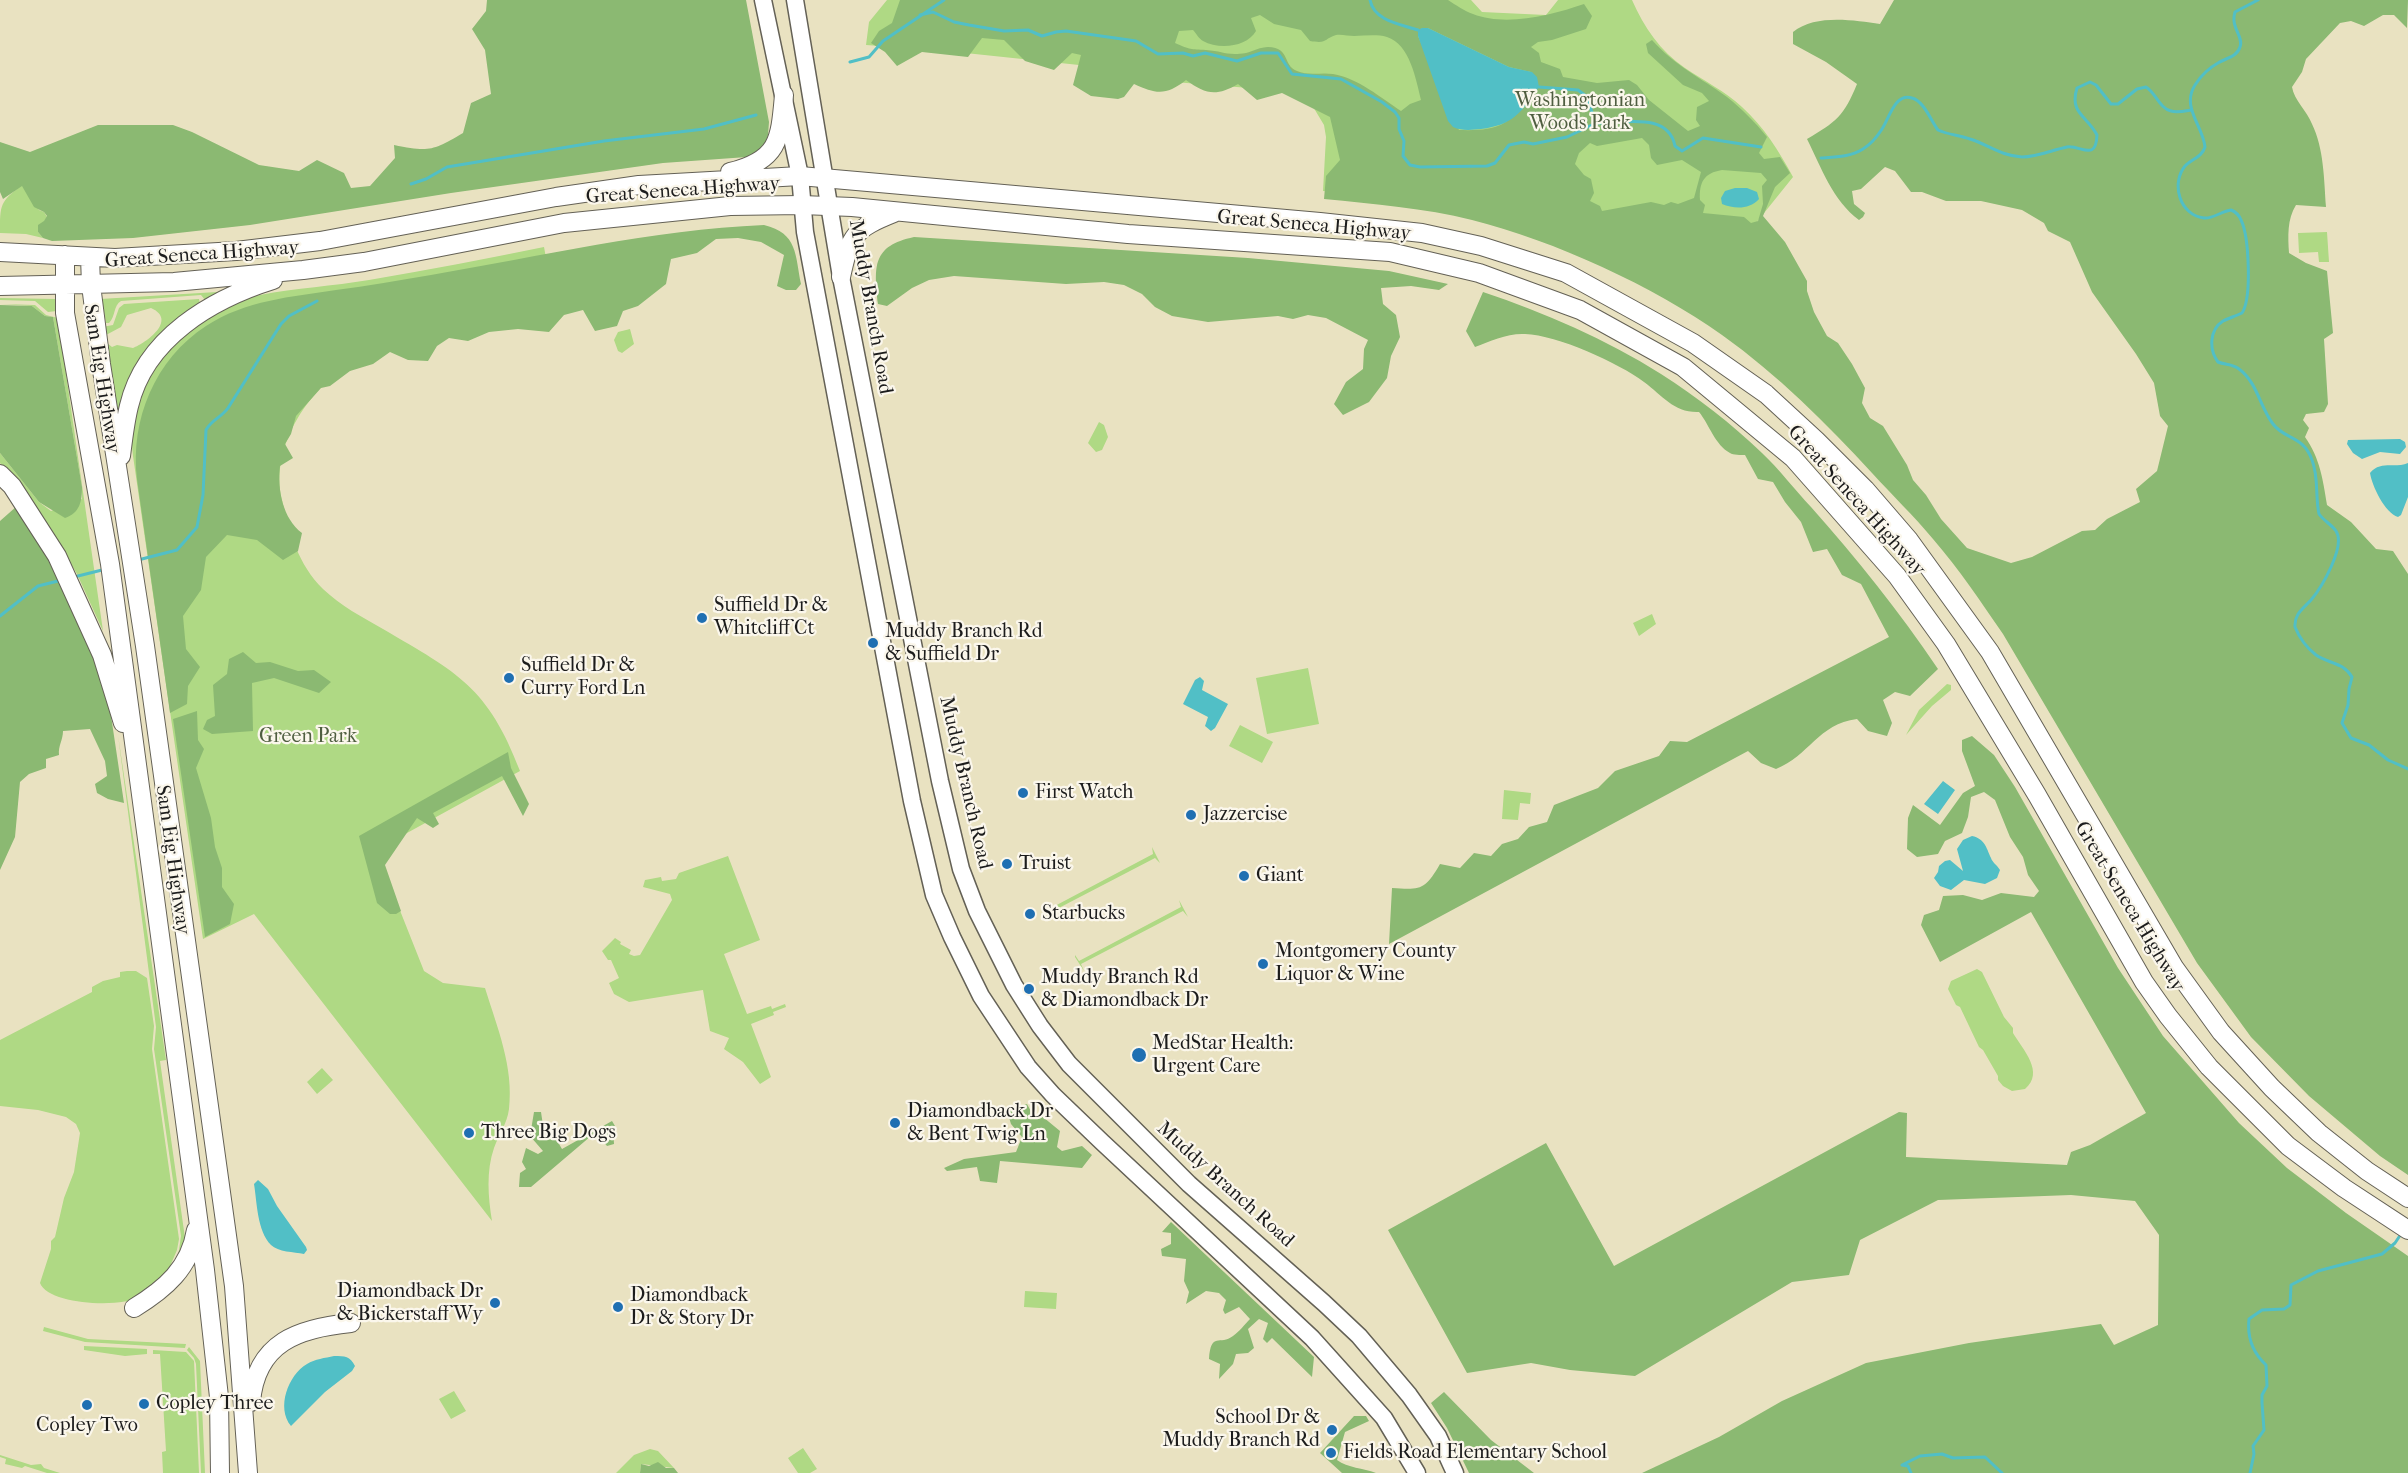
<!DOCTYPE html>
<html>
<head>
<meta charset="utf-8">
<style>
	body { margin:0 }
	canvas { display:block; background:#e9e2c1 }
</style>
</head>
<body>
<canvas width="2408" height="1473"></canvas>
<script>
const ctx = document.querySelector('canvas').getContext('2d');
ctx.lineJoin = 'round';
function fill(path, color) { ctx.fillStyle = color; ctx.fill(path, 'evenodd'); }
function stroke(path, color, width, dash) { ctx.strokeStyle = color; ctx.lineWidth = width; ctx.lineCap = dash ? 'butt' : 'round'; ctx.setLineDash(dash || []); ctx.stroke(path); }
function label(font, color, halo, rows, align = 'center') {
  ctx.font = font + ' "IM FELL French Canon",serif'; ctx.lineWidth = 4.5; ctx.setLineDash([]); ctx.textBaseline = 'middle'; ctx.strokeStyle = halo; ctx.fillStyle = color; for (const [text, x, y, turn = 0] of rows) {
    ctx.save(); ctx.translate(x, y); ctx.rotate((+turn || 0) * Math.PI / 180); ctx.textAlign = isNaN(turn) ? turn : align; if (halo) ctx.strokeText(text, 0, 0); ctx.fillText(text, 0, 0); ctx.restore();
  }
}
const green = new Path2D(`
	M887 0H1471L1482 12 1546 15 1558 0H1632C1644 27 1660 51 1685 68 1704 81 1725 91 1742 107 1764 127 1779 151 1793 177L1744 238 1430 198 1323 191 1326 137 1324 125 1312 105 1297 95 1249 88 1124 78 1098 67 937 50 866 45 869 22Z
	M22 185 39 210 44 212 47 217 38 232 43 238 26 234 0 233C0 204 0 202 22 185Z
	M2327 232 2329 262H2319L2318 252 2299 253 2298 233Z
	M544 247 554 300C506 314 458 328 410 341 394 346 372 348 358 357 312 386 269 443 282 500 290 534 298 564 323 589 341 606 362 617 383 629 458 673 488 687 520 771L376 850 424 971 443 983 485 988C497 1027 514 1067 509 1109 507 1124 499 1134 494 1148 486 1171 488 1197 492 1221L254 914 203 939 133 456C132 447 131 437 132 429 137 364 200 308 260 295 296 288 333 286 369 280 428 270 486 259 544 247Z
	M217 292 218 293 205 300 201 295 121 301C113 306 116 316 109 323H106L104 311H100V299Z
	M0 298 56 299 57 311 48 312 35 301 0 300Z
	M199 299 200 304 118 416 102 327 113 325 119 308 124 304ZM151 308C178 320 146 343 133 348L117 345 112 347 107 343 106 335 121 327 127 315Z
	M0 304 35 305 46 315 58 318 103 631 77 574 49 526 0 463V453L39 502 51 511 82 499V487L53 317 45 316 32 306Z
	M630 329 634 344 622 353 618 351 614 340 618 332Z
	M1099 422 1104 425 1108 437 1102 450 1096 452 1088 443Z
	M1652 614 1656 624 1639 636 1633 623Z
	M1308 668 1319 724 1267 734 1256 678Z
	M1947 684 1951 685V690L1932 706 1906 735 1919 710Z
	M1240 725 1273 742 1262 763 1229 746Z
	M118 735 166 1060 160 1061 185 1238V1246L178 1257 181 1236 154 1049 156 1027Z
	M1504 790 1531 793 1530 804 1520 803 1518 820 1502 819Z
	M1152 847 1160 863 1155 858 1053 911 1056 918 1053 919 1046 903 1051 908 1153 854Z
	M728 856 760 940 724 954 747 1014 771 1006 772 1009 785 1004 786 1007 773 1012 774 1015 751 1024 771 1077 760 1084 743 1062 724 1049 729 1038 710 1031 703 990 629 1002 614 994 609 983 619 978 611 960H608L602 951 615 938 621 942 620 944 631 950 629 954 634 956 640 955 672 900 670 894 643 887 645 880 661 877 662 881 676 879 679 873Z
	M1179 900 1188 917 1183 911 1081 964 1084 971 1075 957V955L1079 961 1181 907Z
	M1977 969 1982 972 2004 1017 2013 1028V1033C2023 1050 2045 1072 2025 1089L2012 1091 2003 1086 1998 1080V1076L1983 1050 1979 1047 1960 1007 1956 1005 1948 989 1951 981Z
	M127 971H136L147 978 154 1026 152 1049 179 1239 177 1250 171 1264 175 1268C164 1277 152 1290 140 1297 121 1308 48 1305 40 1283L51 1249V1241L55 1237 64 1198 74 1172 80 1133 76 1124 66 1117 38 1110 0 1106V1040L92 992V987L103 981 120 977V972Z
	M322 1068 333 1080 317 1094 307 1082Z
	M1025 1291 1057 1293 1056 1309 1024 1307Z
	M44 1327 88 1339 186 1344 185 1348 85 1342 43 1331Z
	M84 1346 147 1349V1354L125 1356 84 1350Z
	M189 1347 200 1361 205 1473H201L196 1364 194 1358 187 1350Z
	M153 1350 186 1352 194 1361 199 1473H163L162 1452 166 1451 160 1354H153Z
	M454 1391 466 1411 451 1419 439 1399Z
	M803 1448 817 1469 810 1473H798L788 1458Z
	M650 1449 658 1451 674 1468 641 1464 640 1473H616L634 1455Z
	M0 1455 31 1465 41 1464 44 1468 60 1473H47L25 1466 22 1468 5 1464 6 1459 0 1457Z`);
const forest = new Path2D(`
	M487 0H746L769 122 768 135 765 144 761 149 747 157 663 163 451 193 250 225 133 238 52 241 43 238 38 232V225L44 221 47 216 44 212 34 207 22 186 3 199 0 192V142L30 152 98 125H173L192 132 259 165 299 171 317 160 344 173 351 188 370 186 395 158 394 145C429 152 433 151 463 133L471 103 491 94 485 50 472 29 486 11Z
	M900 0H1448C1456 5 1464 11 1473 14 1506 27 1552 15 1584 4L1592 16 1586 29 1552 40 1538 42 1531 47 1539 53 1541 62 1560 69 1563 77 1597 83 1629 80 1637 85 1649 100 1688 131 1700 126 1696 120 1697 107 1709 101 1702 93 1683 85 1648 53 1646 44 1652 40C1674 65 1701 78 1727 97 1742 109 1755 122 1767 137L1759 153 1764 159 1780 157 1790 173 1775 187 1763 216 1785 242 1807 281V291L1814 312 1827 336 1838 343 1852 364 1865 388 1862 403 1870 418 1883 426 1907 465 1913 480 1926 495 1941 519 1967 548 2011 563 2032 557 2082 531 2095 530 2107 519 2140 502 2136 489 2157 471 2168 426 2160 416 2154 383 2136 354 2092 292 2070 242 2048 231 2044 223 2022 210 1981 201H1946L1922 192H1911L1895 171 1885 167 1861 189 1852 191 1854 204 1865 213 1863 217 1859 220C1833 201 1821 167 1807 139 1836 122 1844 116 1857 84L1826 62 1793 44V32C1815 14 1853 20 1880 24L1894 0H2408L2407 28 2394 15H2383L2364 26 2351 21 2340 23 2306 59 2302 72 2292 87C2294 100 2307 111 2312 124 2324 149 2324 179 2326 207L2296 205C2287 219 2288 237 2289 253L2306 263 2327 271 2333 333 2324 339 2328 404 2324 412 2306 414 2303 420 2309 428 2305 437C2320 458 2323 480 2327 505L2351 522 2376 549 2393 551 2408 574V1175L2380 1156 2309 1096 2251 1037 2197 963 2003 634C1981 602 1959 569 1933 539 1914 516 1892 495 1872 473 1826 423 1778 375 1722 335 1653 286 1555 241 1472 220 1424 208 1374 204 1324 199L1326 176 1340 160 1330 117 1282 93 1257 100 1238 84C1216 97 1205 94 1186 80 1166 96 1156 94 1134 84L1124 97 1118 99 1091 96 1073 85 1081 55 1072 53 1054 70 1025 61 1004 40 982 38 968 57 922 52 897 66 885 52 871 43 879 31 892 23ZM1260 15 1274 24 1301 30 1310 41C1328 44 1323 39 1336 35 1341 34 1349 36 1354 36 1365 36 1376 34 1387 37 1410 44 1416 80 1421 100L1410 104 1401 111C1381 98 1358 78 1333 74 1322 72 1308 76 1297 71 1282 65 1291 48 1268 47 1261 47 1253 51 1246 53 1226 56 1223 51 1206 50 1190 49 1191 50 1175 43L1179 31 1193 30C1196 33 1199 39 1203 41 1219 50 1247 47 1256 31L1251 18ZM1422 28H1428L1509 67 1531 72 1530 99C1506 127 1496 131 1459 130L1418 36ZM1642 138 1649 145 1651 158 1657 165 1682 160 1701 172 1694 198 1678 204 1671 202 1664 205 1651 202 1602 211 1600 206 1590 201 1594 193 1591 179 1584 175 1575 164 1579 153 1590 143 1597 146ZM1722 170 1761 173 1767 180 1762 186 1763 204 1758 221 1751 223 1744 217 1703 213 1705 205 1700 200C1699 182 1704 173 1722 170Z
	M764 225C798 233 795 255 801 284L796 290H786L777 286 784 255 761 242 738 238 716 239 697 253 671 259 666 284 638 306 623 311 617 326 595 331 583 310 564 315 549 332 518 329 489 332 468 341 449 338 437 346 428 361 408 360 390 352 373 364 350 371 330 386 321 388 296 416 291 434 285 444 293 458 280 466C277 489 283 519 302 533L298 551 283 560 257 540 227 535 206 557 201 590 183 616 186 649 200 667 188 686 187 704 170 713 137 479C130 420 155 359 206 326 246 300 291 297 336 290 368 286 399 280 431 275 542 256 651 230 764 225Z
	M914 237 1248 258 1389 271 1448 284 1439 290 1411 286 1381 288 1383 304 1396 315 1400 337 1391 356 1387 378 1369 402 1343 415 1334 404 1346 382 1363 369 1364 349 1368 340 1326 318 1308 315 1293 319 1278 316 1208 322 1172 316 1155 307 1142 294 1124 285 1104 282 1066 284 954 276 929 280 912 288 887 306 878 304C874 266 872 246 914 237Z
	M1483 292C1545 313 1606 339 1661 374 1697 397 1732 424 1762 453 1780 470 1794 489 1811 507 1857 559 1899 611 1938 669L1910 696 1895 692 1883 700 1892 723 1887 736 1868 731 1857 719C1818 724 1809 756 1776 769L1761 763 1748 751 1389 944 1392 888C1421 890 1425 890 1440 864L1460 868 1474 853 1491 856 1502 844 1518 839 1529 827 1547 822 1554 805 1598 788 1615 771 1659 756 1670 741 1687 742 1889 637 1861 584 1842 575 1827 549 1813 552 1801 522 1785 502 1773 482 1758 479 1745 455C1741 455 1733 455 1730 453 1715 445 1709 424 1699 412 1674 413 1663 396 1644 382 1619 363 1557 335 1525 334 1508 333 1490 341 1475 347L1466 331Z
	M0 305 32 306 45 316 53 317 82 487C82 501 80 513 65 518L39 502 0 453Z
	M17 506 30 523 79 614 110 709 124 803 108 799 97 793 95 784 107 776 105 761 90 729 63 731C63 740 58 746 59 755L46 759V768L29 774 20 782 15 837 0 870V521Z
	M243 652 256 663 270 662 298 671 314 670 331 682 319 693 274 678 252 683 253 731 212 734 203 729 207 720 215 716 213 685 227 674 229 659Z
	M197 711 198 740 204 749 196 768 211 818 215 847 222 868V887L234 904 230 924 205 937 173 719Z
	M1972 736 1994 755 2015 787 2118 968 2163 1036 2239 1123 2287 1168 2346 1213 2408 1256V1473H1642L1719 1437 1782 1401 1866 1363 1969 1343 2101 1324 2114 1345 2158 1325 2159 1235 2135 1201 2071 1195 1938 1200 1860 1240 1849 1275 1792 1282 1635 1376 1570 1370 1531 1363 1467 1373 1388 1230 1546 1143 1614 1266 1899 1112 1907 1113 1906 1157 2067 1165 2071 1152 2090 1145 2146 1113 2031 912 1940 962 1921 925 1924 915 1939 910 1943 896 1963 895 1982 900 2001 893 2034 897 2039 891 2028 875 2023 857 2010 837 1995 800 1984 792 1971 797 1968 817 1962 833 1945 841 1938 854 1917 857 1907 849 1908 818 1913 805 1940 825 1963 793 1975 786 1962 751V740Z
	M508 752 511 768 529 804 523 816 502 776 433 813 439 824 433 828 417 818 385 865 401 911 396 914H390L377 903 359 836Z
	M1027 1104 1033 1115 1043 1117 1060 1131 1057 1147 1062 1151 1082 1146 1092 1155 1082 1168 1000 1161 997 1183 980 1181 977 1167 947 1171 944 1168 964 1159 1016 1152 1022 1137 1011 1124 1007 1111Z
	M534 1112H541L544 1132H552L562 1149 612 1121 615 1126 613 1128 614 1144 607 1146 598 1135 591 1136 531 1187H519L520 1173 526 1169 522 1162 526 1148 538 1154 543 1151 530 1136Z
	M1171 1222 1314 1357 1312 1377 1272 1338 1267 1343 1263 1339 1268 1323 1259 1319 1248 1329 1254 1348 1248 1353 1236 1354 1233 1364 1219 1379 1220 1364 1209 1359C1211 1331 1220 1346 1233 1336 1239 1332 1245 1324 1250 1319L1239 1307 1225 1314 1223 1310 1226 1300 1219 1293 1206 1291 1186 1304 1189 1292 1184 1281 1186 1259 1162 1256 1161 1249 1171 1244V1233L1162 1232Z
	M1444 1392 1491 1440 1534 1473H1469L1447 1428 1431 1403Z
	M1354 1416H1366L1369 1421 1345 1432 1337 1460C1348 1468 1363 1468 1376 1473H1342L1320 1453Z
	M658 1462 666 1468H674L678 1473H640L641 1464 649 1466Z`);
const water = new Path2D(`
	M1422 28H1428L1509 67 1532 72 1537 77 1539 87C1521 113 1513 125 1481 129 1471 130 1462 131 1453 127L1448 121 1418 36V30Z
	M1735 188H1747L1757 192 1759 199C1749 210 1734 209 1722 204L1721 198 1725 191Z
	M2400 439 2405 442 2406 447 2400 454 2380 452 2362 459 2353 453 2347 444 2348 440Z
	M2408 463V497L2401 515 2398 517C2385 513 2372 486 2370 473 2381 460 2395 469 2408 463Z
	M1200 677 1204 681 1202 690 1228 704 1215 728 1211 731 1205 726 1208 717 1183 704 1195 680Z
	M1943 781 1955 790 1938 814 1924 804Z
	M1972 836C1985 839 1986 847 1991 858 1992 862 1997 865 2000 870L1997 878 1985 884 1964 880 1951 890 1940 886 1934 878 1938 872 1939 866 1945 861 1950 860 1963 871 1957 849 1963 840Z
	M258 1180 268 1189 277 1206 306 1247 307 1250 304 1254C294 1252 278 1252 271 1245 257 1231 257 1202 254 1184Z
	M334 1356C345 1356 350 1356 355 1366L352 1371 325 1392 291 1426C276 1408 288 1375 307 1364 315 1359 325 1358 334 1356Z`);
const stream = new Path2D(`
	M1370 0C1374 21 1400 24 1418 30
	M2258 0 2235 12C2230 28 2244 36 2240 47 2237 57 2226 58 2218 63 2209 68 2200 77 2195 85 2181 107 2203 126 2205 147 2202 157 2192 159 2185 166 2171 183 2179 215 2204 218 2213 219 2222 211 2231 210 2236 212 2239 215 2241 220 2249 236 2252 298 2242 313 2236 316 2229 318 2223 321 2209 330 2209 350 2218 362 2225 365 2233 364 2239 369 2257 382 2260 407 2273 424 2285 440 2303 435 2312 460 2319 478 2315 496 2319 514 2324 521 2331 524 2336 531 2346 546 2322 587 2311 600 2303 609 2294 614 2295 627 2299 637 2307 648 2316 655 2329 664 2343 662 2352 677L2349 689 2348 705 2342 723 2351 738 2369 745 2388 760 2408 769
	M920 15 933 12 954 22 969 25 1004 31 1028 30 1042 36 1056 32 1066 31 1136 41 1158 54 1183 53 1193 56 1205 53 1237 61 1261 53H1278L1292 74 1341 79 1382 102 1395 112 1399 118V129L1404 141 1403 156 1410 165 1420 167 1487 166 1495 163 1509 145 1524 142 1533 144 1567 137 1596 123
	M850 62 869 57 883 41 944 0
	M1539 87 1578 90 1586 96 1596 123C1623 124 1668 111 1675 146L1682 151 1703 138 1761 147
	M1821 158C1836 157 1850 157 1863 149 1871 144 1877 137 1882 129 1889 119 1895 92 1912 98 1924 101 1931 121 1938 130 1949 135 1959 135 1970 139 1989 145 2001 156 2022 157 2038 157 2052 150 2067 147 2081 145 2096 162 2097 135 2087 116 2069 113 2077 88L2090 82 2096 85 2111 104H2118L2137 89 2146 87C2155 92 2160 109 2171 111 2177 113 2185 111 2191 110
	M411 184 426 179 447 167 604 141 704 129 756 115
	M138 560 177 550 197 527 203 495 206 430C211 420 222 417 228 408L281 324 289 316 317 301
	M74 577 106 569
	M0 616 38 586 62 580
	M1911 1473 1908 1466 1902 1465 1920 1456 1942 1454 1953 1458 1985 1457 2002 1473
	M2250 1473 2254 1454 2253 1446 2264 1430 2262 1403V1395L2267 1386 2266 1365C2252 1352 2247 1337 2249 1319L2262 1310 2284 1309 2290 1305 2291 1285 2318 1271 2382 1254 2395 1243 2401 1234`);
const secondary = new Path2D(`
	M763 0 800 176 805 232 912 801 934 895 952 937 981 996 1028 1067 1053 1095 1102 1142 1312 1338 1384 1418 1417 1473
	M795 0 841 277 940 781 961 869 977 911 1014 985 1040 1026 1069 1064 1189 1184 1324 1303 1359 1336 1409 1395 1438 1436 1455 1473`);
const primary = new Path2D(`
	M730 172C779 160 780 140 784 95
	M0 252 115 258 236 251 320 241 556 197 639 185 800 176 1320 222 1422 233 1481 246 1566 273 1693 343 1766 394 1816 440 1865 489 1909 540 1990 652 2174 967 2221 1032 2272 1088 2319 1133 2367 1171 2408 1198
	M65 255V313L110 564 205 1270 219 1397 220 1473
	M90 257 91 285 101 364 145 646 234 1286 248 1473
	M841 277C850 235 854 229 894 213
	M0 286 174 282 303 270 364 262 564 223 730 206 802 205 852 207 1128 234 1390 252 1479 273 1580 310 1683 367 1793 458 1897 576 1946 644 2037 795 2144 982 2168 1016 2209 1067 2288 1146 2344 1188 2408 1230
	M121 456C123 440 125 422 129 406 145 338 212 299 273 280
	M0 474 12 486 57 556 102 655 123 723
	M134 1308C165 1289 190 1268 196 1230
	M251 1402C256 1342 299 1328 351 1323`);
const markers = [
	[702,618,6,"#1f6fb2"],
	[873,643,6,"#1f6fb2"],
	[509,678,6,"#1f6fb2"],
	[1023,793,6,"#1f6fb2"],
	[1191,815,6,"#1f6fb2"],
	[1007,864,6,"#1f6fb2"],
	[1244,876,6,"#1f6fb2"],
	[1030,914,6,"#1f6fb2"],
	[1263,964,6,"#1f6fb2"],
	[1029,989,6,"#1f6fb2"],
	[1139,1055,8,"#1f6fb2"],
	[895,1123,6,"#1f6fb2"],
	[469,1133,6,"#1f6fb2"],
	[495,1303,6,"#1f6fb2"],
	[618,1307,6,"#1f6fb2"],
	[144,1404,6,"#1f6fb2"],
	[87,1405,6,"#1f6fb2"],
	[1332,1430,6,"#1f6fb2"],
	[1331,1453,6,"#1f6fb2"]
];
const parkNames = [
	["Washingtonian",1580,101],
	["Woods Park",1580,124],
	["Green Park",308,737]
];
const streetNames = [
	["Great Seneca Highway",683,191,-4],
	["Great Seneca Highway",1314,226,5],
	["Great Seneca Highway",202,255,-4],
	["Muddy Branch Road",870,307,80],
	["Sam Eig Highway",101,379,81],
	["Great Seneca Highway",1856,501,48],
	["Muddy Branch Road",965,783,77],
	["Sam Eig Highway",172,860,82],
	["Great Seneca Highway",2129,907,59],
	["Muddy Branch Road",1225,1185,42]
];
const poiNames = [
	["Suffield Dr &",714,606],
	["Whitcliff Ct",714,629],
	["Muddy Branch Rd",885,632],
	["& Suffield Dr",885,655],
	["Suffield Dr &",521,666],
	["Curry Ford Ln",521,689],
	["First Watch",1035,793],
	["Jazzercise",1203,815],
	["Truist",1019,864],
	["Giant",1256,876],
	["Starbucks",1042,914],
	["Montgomery County",1275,952],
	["Liquor & Wine",1275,975],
	["Muddy Branch Rd",1041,978],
	["& Diamondback Dr",1041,1001],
	["MedStar Health:",1152,1044],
	["Urgent Care",1152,1067],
	["Diamondback Dr",907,1112],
	["& Bent Twig Ln",907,1135],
	["Three Big Dogs",481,1133],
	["Diamondback Dr",483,1292,"right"],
	["& Bickerstaff Wy",483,1315,"right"],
	["Diamondback",630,1296],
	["Dr & Story Dr",630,1319],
	["Copley Three",156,1404],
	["School Dr &",1320,1418,"right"],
	["Muddy Branch Rd",1320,1441,"right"],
	["Copley Two",87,1426,"center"],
	["Fields Road Elementary School",1343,1453]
];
fill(green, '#afd984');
fill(forest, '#8bb972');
fill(water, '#51bfc6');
stroke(stream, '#51bfc6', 3);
stroke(secondary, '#646156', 19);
stroke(primary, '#646156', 20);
stroke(secondary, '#fff', 16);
stroke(primary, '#fff', 18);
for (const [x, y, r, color] of markers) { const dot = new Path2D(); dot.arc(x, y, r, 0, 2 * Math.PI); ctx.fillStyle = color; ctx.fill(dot); stroke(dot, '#fbf7ec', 2); }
label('20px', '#4f5e40', '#fbf7ec', parkNames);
label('20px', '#1c1c1c', '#fbf7ec', streetNames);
label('20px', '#1c1c1c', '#fbf7ec', poiNames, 'left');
</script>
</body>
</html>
